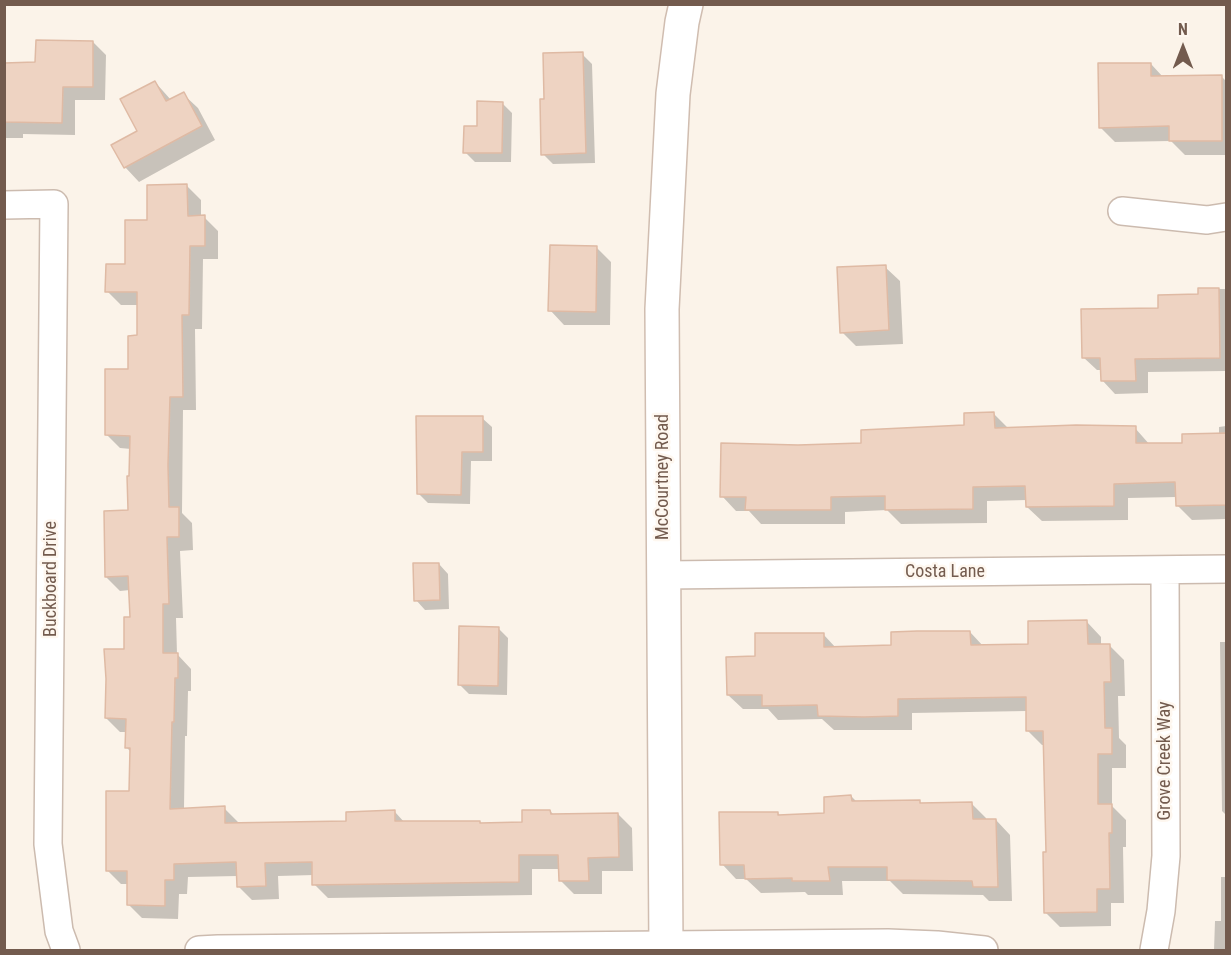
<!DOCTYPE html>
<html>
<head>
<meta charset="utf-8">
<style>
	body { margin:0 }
	#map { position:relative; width:1231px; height:955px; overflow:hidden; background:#fbf3e9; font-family:"Roboto Condensed",sans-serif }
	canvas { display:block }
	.frame { position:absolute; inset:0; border:6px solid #735b4e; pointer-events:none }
	.north { position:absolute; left:1153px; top:18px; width:60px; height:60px; -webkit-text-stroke:4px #fef7ef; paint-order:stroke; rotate:0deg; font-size:16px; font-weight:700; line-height:24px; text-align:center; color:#735b4e }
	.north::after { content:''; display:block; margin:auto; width:21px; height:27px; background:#735b4e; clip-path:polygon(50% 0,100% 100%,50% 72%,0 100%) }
</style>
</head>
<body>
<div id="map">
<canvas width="1231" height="955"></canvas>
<div class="frame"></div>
<div class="north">N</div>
</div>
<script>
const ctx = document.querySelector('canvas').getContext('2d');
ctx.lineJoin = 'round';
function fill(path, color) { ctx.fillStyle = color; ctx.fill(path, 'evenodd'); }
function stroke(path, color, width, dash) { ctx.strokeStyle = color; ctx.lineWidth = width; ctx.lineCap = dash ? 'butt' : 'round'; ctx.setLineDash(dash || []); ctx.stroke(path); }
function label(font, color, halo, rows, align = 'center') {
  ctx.font = font + ' "Roboto Condensed",sans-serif'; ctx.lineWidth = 5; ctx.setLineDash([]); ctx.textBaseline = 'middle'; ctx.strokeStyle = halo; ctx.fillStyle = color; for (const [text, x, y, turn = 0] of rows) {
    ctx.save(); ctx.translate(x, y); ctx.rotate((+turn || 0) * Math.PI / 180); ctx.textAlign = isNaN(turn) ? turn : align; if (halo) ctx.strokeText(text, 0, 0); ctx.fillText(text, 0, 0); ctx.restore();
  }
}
const shadow = new Path2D(`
	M93 42 106 55 105 100H75V135L23 134V138H4V64L37 63Z
	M582 54 592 64 595 163 553 164 543 154 545 101Z
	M1151 64 1163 77 1221 76 1226 81V155H1185L1171 141 1115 142 1101 128Z
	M155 82 171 100 183 94 198 108 215 140 139 182 125 167Z
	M502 103 512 113 511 162H475L465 152 478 128Z
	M187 186 201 200V217H204L218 231V259H203L202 329H195L196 410H183L182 513 192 523 193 550 180 551 183 618H176L177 654 191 669V691H188L187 736H185L184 809 224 808 238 822V824L347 822 395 812 405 823 480 822 482 824H524L550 811 554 815 618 814 632 828 633 871H602V894H574L560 880V869H532V895L328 898 314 884V875L278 876 279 899 252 900 238 886V876L188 877 187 894H179L178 919 142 918 128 904 129 884H121L107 870 130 793 131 752 127 748V732H120L106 718 125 651 131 618 130 590 120 591 106 577 130 512 131 449 120 448 106 434 130 370 138 337V305H121L107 291 127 266 149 221Z
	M597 248 611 262 610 325H564L550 310Z
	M885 267 900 281 903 344 856 346 842 332Z
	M1199 289H1226V371L1148 372V393L1115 394 1102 380V370H1097L1083 357 1159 309 1199 296Z
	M994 414 1008 428H1135L1150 445 1184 444 1219 435V427L1226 426V519L1192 520 1177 505V497L1128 498V520L1042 521 1027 507V500L987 501V523L901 524 887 510 845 512V524H761L749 511H736L722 496 798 446 862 444 966 427Z
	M482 418 492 427V461H471L470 504 428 503 418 493Z
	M439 564 448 574 449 609 425 610 416 600Z
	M1087 622 1101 637V646H1110L1124 660 1125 696H1118L1119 738 1126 745V768H1112V806L1126 820V847H1123L1124 903H1111V926L1060 927 1045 912 1047 853 1045 745H1042L1028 731 1027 711 912 713V730H834L822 719 778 720 768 709H743L728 695 757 658 823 634 837 649 892 647 970 632 984 647 1030 646Z
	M498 628 508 638 507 695 469 694 459 684Z
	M1220 642H1226V815L1222 811Z
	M851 796 857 802H920L922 804 971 803 986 818V821L996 820 1010 835 1012 901H989L983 895 903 894 890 881H842L843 895H808L805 892 761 893 746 879H736L722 864 778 813 781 817 826 814Z
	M1221 877H1226V950H1214L1215 921H1221Z`);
const building = new Path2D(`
	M36 40 93 41V87H63L62 123 4 122V63L35 62Z
	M583 52 586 153 541 155 540 99H544L543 53Z
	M1098 63H1151V76L1222 75V141H1169V126L1099 128Z
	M155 81 166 101 184 92 202 126 124 168 111 145 137 131 120 99Z
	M477 101 503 102 502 153H463L464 126H477Z
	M187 184 188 216 205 215V246H190L189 315H182L183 397H170L168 465 169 507H179V537H167L169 604H163V653H178V678H175L174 722H172L170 809 225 806V823L346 821V812L395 810V821H480V823L522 822V810H550L551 814 618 813 619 857 588 858 589 881H559L558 855H519V882L312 885V862L265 863 266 886 237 887 236 862 174 864V880H165V906L127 905V871H106V791H129L130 748H125L126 719 105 718 106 679 104 649H124V617H130L128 576 105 577 104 511 128 510 127 476H129L130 436 105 435V369H128V336L137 335V292H105L106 264H125V220H147V185Z
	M550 245 597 246 596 312 548 311Z
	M886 265 889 330 840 333 837 267Z
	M1198 288H1219L1220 358 1135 359 1136 381H1101L1100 358H1082L1081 309 1158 308V295L1198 294Z
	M994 412 995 428 1076 425 1136 426V443H1182V434L1227 433V505L1176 506 1175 482 1114 484V506L1026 507 1025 486 973 487V509L885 510V496L831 497V510H745L746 497H720L721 443 798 445 861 443V430L964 425V413Z
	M416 416H483V452H462L461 495 417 494Z
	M413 563H439L440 600 414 601Z
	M1087 620 1088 644H1110L1111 682H1104L1105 728H1112V754H1098V804H1112V833H1109L1110 889H1097V912L1044 913 1043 852H1046L1043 731H1026V697L898 699V716L864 717 818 716 817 705 762 706V695H727L726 657 755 656V633H824V647L891 645V632L917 631H970L971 645 1028 644V621Z
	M459 626 499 627 498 686 458 685Z
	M851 795 852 801 920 800V803L972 802 973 819H996L998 887H973L972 881 887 880V867H828L830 881H792V878L745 879 744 865H720L719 812H778V815L824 813V797Z`);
const street = new Path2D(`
	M4 205 54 204 48 844 59 931 66 950
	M1122 211 1207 220 1226 217
	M664 575 1226 569
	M199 950 218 949 888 943 937 945 984 950
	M1154 950 1161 911 1166 856 1165 570`);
const secondary = new Path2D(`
	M666 950 662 309 673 94 682 22 686 4`);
const streetNames = [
	["McCourtney Road",663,477,-90],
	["Costa Lane",945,572],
	["Buckboard Drive",51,579,-90],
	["Grove Creek Way",1165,761,-90]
];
fill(shadow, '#0003');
fill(building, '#eed3c2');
stroke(building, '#dfbaa4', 1.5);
stroke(street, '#ccbbaf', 30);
stroke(secondary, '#d0bdb0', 36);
stroke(street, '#fff', 27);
stroke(secondary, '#fff', 33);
label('18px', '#735b4e', '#fef7ef', streetNames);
</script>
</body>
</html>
